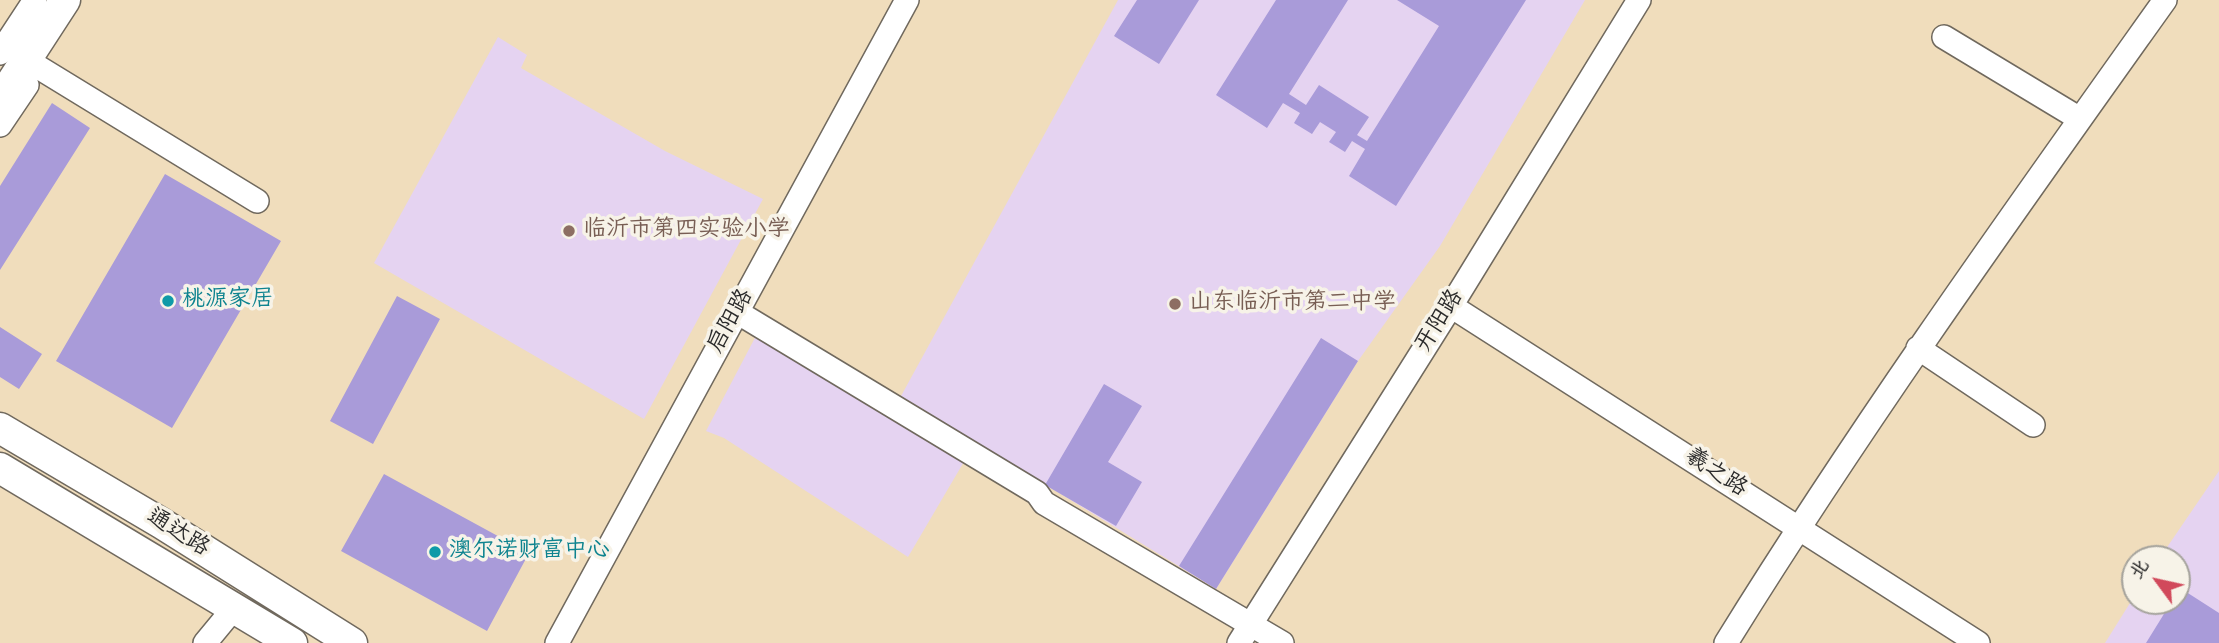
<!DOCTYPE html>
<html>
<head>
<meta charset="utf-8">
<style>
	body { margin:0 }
	#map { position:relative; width:2219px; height:643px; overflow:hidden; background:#f0ddbc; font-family:Kalam,"LXGW WenKai TC",sans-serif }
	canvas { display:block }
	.north { position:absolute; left:2121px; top:545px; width:70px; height:70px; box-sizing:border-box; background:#f7f3e8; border:2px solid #a5a39c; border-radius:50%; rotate:303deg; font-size:19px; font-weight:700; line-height:28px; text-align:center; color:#2b2b2b }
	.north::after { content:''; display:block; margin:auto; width:24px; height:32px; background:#d1495b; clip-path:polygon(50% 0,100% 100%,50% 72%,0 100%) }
</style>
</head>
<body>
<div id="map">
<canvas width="2219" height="643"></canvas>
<div class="north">北</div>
</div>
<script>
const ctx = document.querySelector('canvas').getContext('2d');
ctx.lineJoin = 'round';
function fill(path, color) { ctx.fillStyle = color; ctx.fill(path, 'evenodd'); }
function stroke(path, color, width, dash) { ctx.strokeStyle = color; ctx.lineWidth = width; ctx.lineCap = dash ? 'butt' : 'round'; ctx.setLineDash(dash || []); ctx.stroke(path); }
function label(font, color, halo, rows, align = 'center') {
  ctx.font = font + ' Kalam,"LXGW WenKai TC",sans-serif'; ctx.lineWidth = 7; ctx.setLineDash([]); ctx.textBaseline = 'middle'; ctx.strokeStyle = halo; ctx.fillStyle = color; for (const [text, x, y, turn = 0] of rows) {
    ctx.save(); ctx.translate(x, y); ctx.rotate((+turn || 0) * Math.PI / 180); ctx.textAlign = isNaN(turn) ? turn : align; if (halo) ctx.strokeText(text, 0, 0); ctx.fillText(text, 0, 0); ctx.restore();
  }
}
const built = new Path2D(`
	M1118 0H1585L1440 246 1358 361 1216 589 901 396Z
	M498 37 527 55 521 68 665 151 763 199 644 419 374 263Z
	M758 332 965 460 908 557 724 438 706 431Z
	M2219 471V643H2105L2135 595V601H2177V559H2159Z`);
const building = new Path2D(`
	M1137 0H1199L1159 64 1114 36Z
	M1276 0H1348L1289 94 1306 105 1319 85 1369 117 1357 135 1367 141 1439 26 1397 0H1526L1396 206 1349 176 1365 149 1352 141 1345 152 1329 142 1336 132 1320 122 1312 134 1294 123 1300 113 1283 103 1267 128 1216 95Z
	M52 103 90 128 0 270V186Z
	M165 174 281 241 172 428 56 361Z
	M397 296 440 319 373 444 330 421Z
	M0 327 42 354 19 389 0 377Z
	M1321 338 1358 361 1216 589 1179 566Z
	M1104 384 1142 406 1108 462 1142 482 1116 526 1045 485Z
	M384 474 529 553 487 631 341 551Z
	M2180 588 2219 613V643H2146L2172 601H2177V593Z`);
const minor = new Path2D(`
	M1944 37 2080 119
	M0 53 35 0
	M38 67 257 201
	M0 125 27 85
	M1451 306 1978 643
	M737 312 1037 493 1044 503 1282 643
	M1918 348 2033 425
	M205 643 234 608
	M557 643 907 0
	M1239 643 1451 306 1639 0
	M1726 643C1863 422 2014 212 2165 0`);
const major = new Path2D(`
	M0 100 65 0
	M0 428 161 523 352 643
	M0 468 292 643`);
const markers = [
	[569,231,7,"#8d6e63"],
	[168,301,7,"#0f9aa8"],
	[1175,304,7,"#8d6e63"],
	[435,552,7,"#0f9aa8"]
];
const educationNames = [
	["临沂市第四实验小学",583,231],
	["山东临沂市第二中学",1189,304]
];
const cultureNames = [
	["桃源家居",182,301],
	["澳尔诺财富中心",449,552]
];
const streetNames = [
	["启阳路",732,322,-61],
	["开阳路",1441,322,-58],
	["羲之路",1715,474,33],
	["通达路",177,534,32]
];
fill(built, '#e5d3f1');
fill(building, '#a99bd9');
stroke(minor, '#70695e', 26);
stroke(major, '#70695e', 33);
stroke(minor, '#fff', 23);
stroke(major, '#fff', 30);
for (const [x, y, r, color] of markers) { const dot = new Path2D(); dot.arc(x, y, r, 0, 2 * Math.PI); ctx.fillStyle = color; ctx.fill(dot); stroke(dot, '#f7f3e8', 2.5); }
label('23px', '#785e54', '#f7f3e8', educationNames, 'left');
label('23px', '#0d838f', '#f7f3e8', cultureNames, 'left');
label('23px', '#2b2b2b', '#f7f3e8', streetNames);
</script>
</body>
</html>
